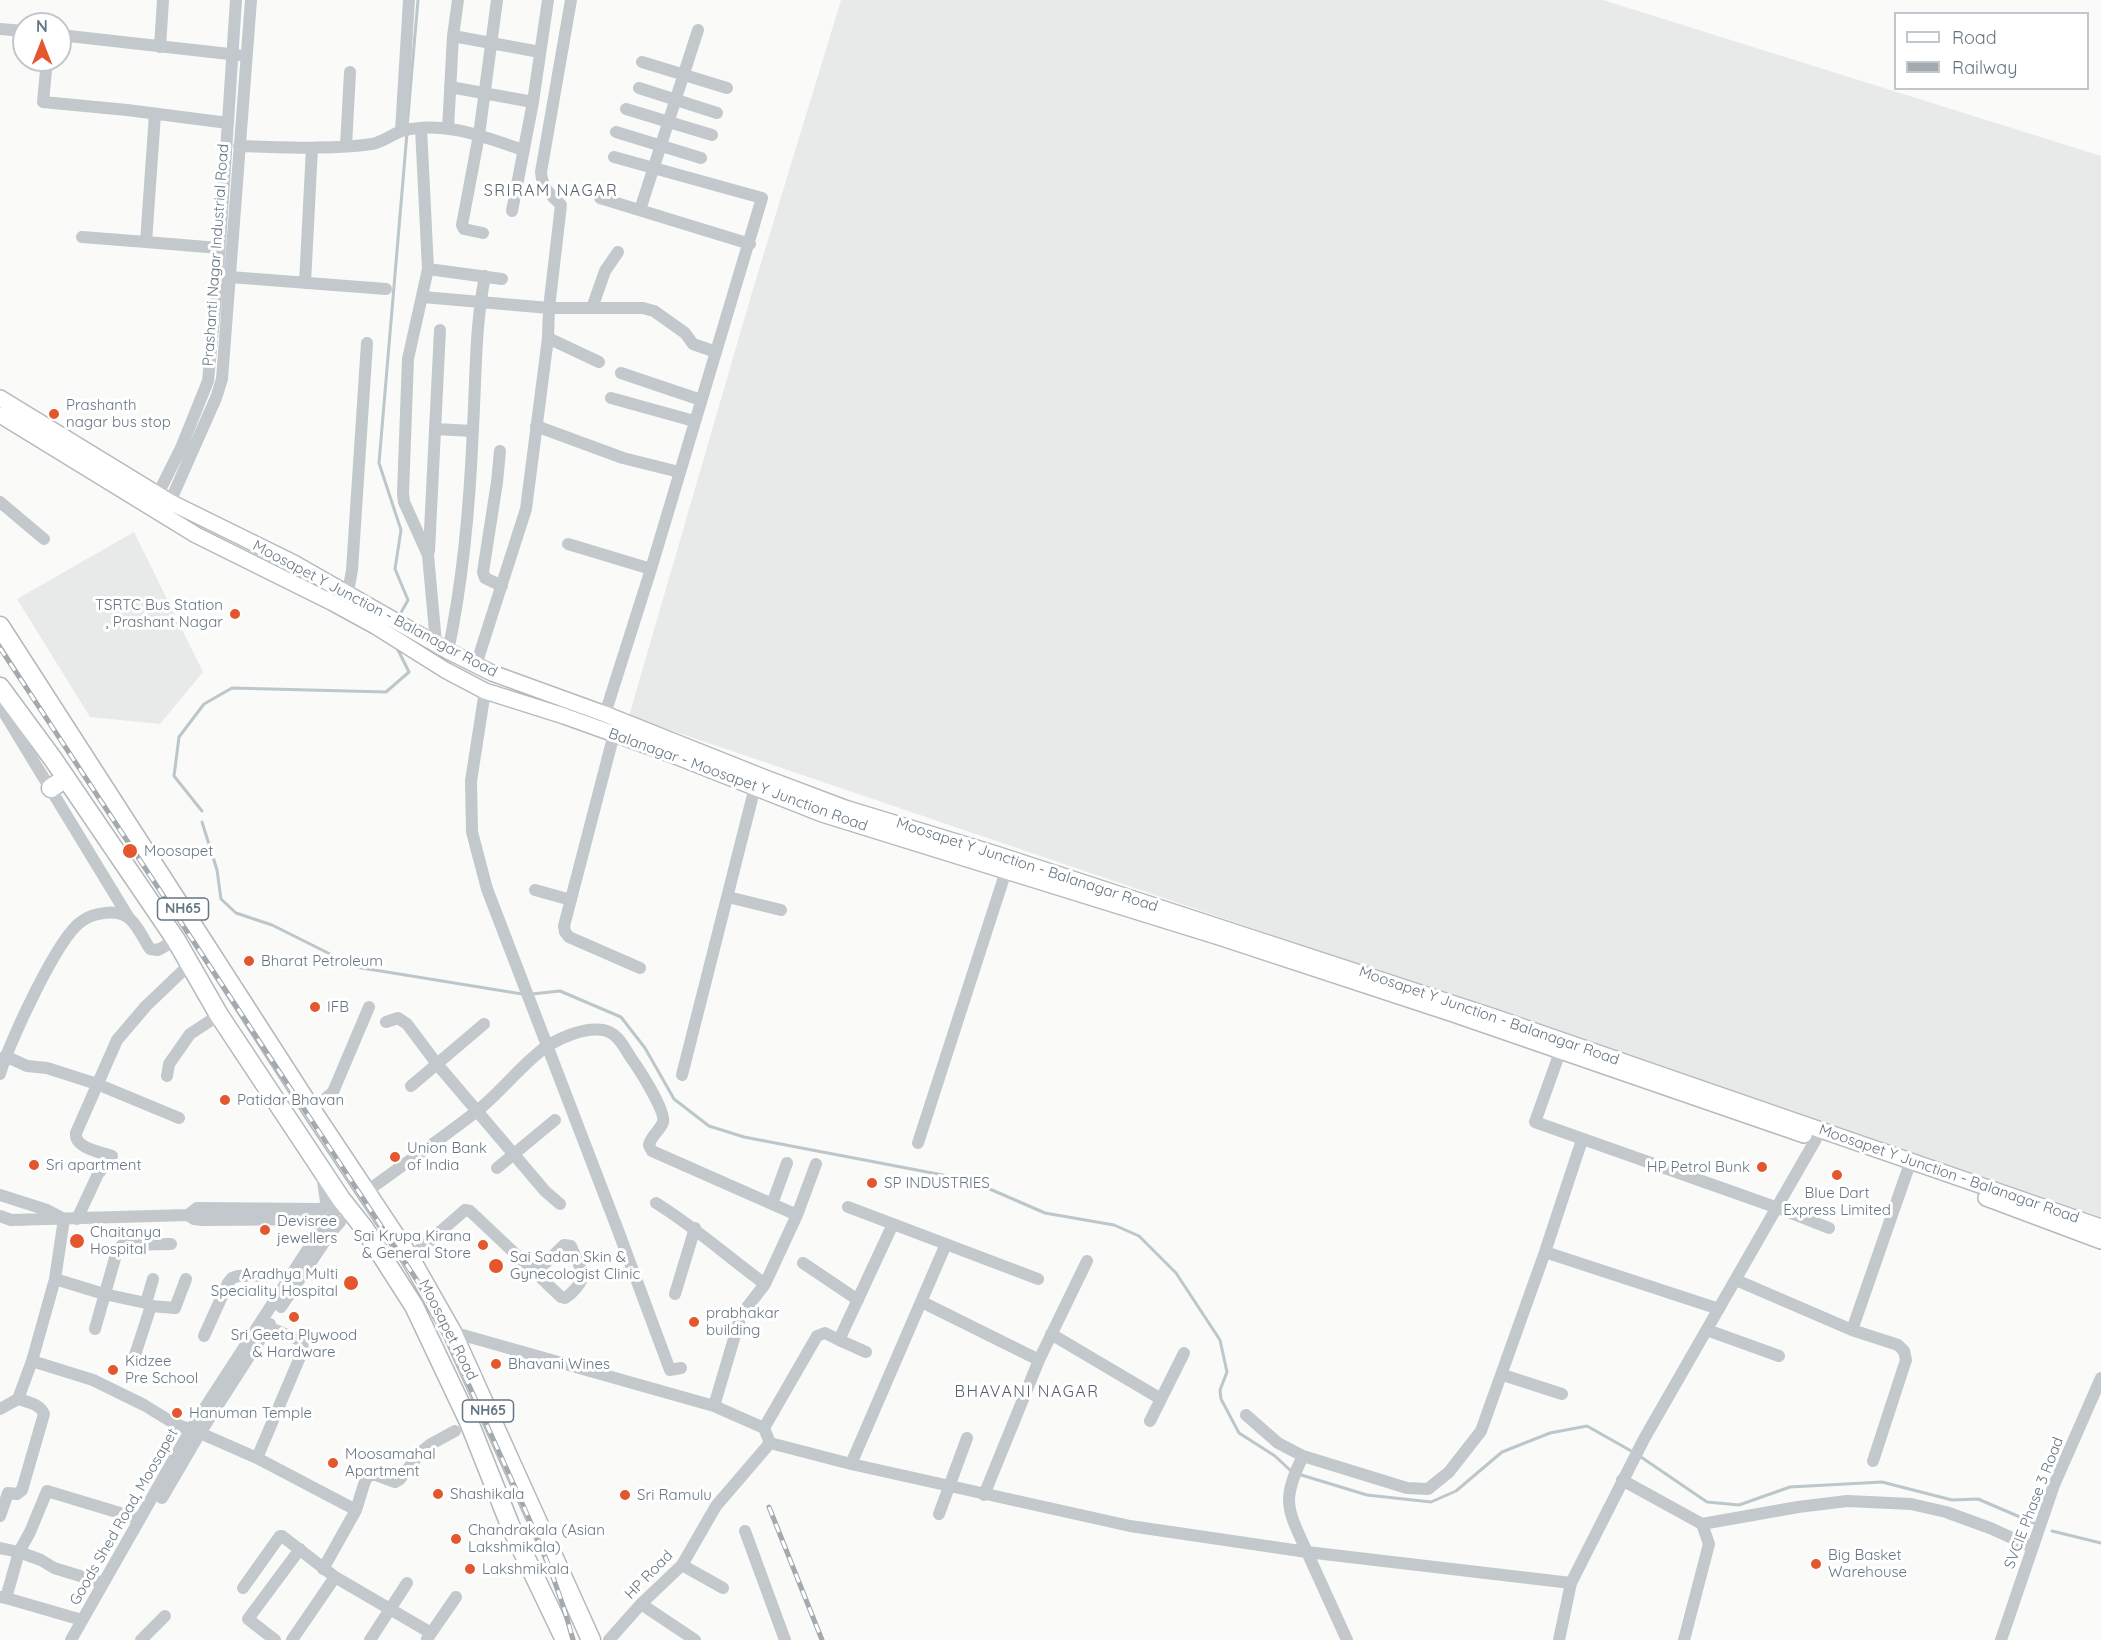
<!DOCTYPE html>
<html>
<head>
<meta charset="utf-8">
<style>
	body { margin:0 }
	#map { position:relative; width:2101px; height:1640px; overflow:hidden; background:#fafaf8; font-family:Quicksand,sans-serif }
	canvas { display:block }
	.legend { position:absolute; left:1894px; top:12px; width:195px; height:78px; box-sizing:border-box; background:#fff; border:2px solid #c1c8cd; margin:0; padding:8px 10px; list-style:none; font-size:18px; color:#657683 }
	.legend li { display:flex; align-items:center; gap:12px; height:30px }
	.legend b { width:30px; border:2px solid #c1c8cd }
	.north { position:absolute; left:12px; top:12px; width:60px; height:60px; box-sizing:border-box; background:#fff; border:2px solid #c1c8cd; border-radius:50%; rotate:0deg; font-size:16px; font-weight:700; line-height:24px; text-align:center; color:#657683 }
	.north::after { content:''; display:block; margin:auto; width:21px; height:27px; background:#e4572e; clip-path:polygon(50% 0,100% 100%,50% 72%,0 100%) }
</style>
</head>
<body>
<div id="map">
<canvas width="2101" height="1640"></canvas>
<ul class="legend">
<li><b style="height:8px;background:#fff"></b>Road</li>
<li><b style="height:8px;background:#a2aab0"></b>Railway</li>
</ul>
<div class="north">N</div>
</div>
<script>
const ctx = document.querySelector('canvas').getContext('2d');
ctx.lineJoin = 'round';
function fill(path, color) { ctx.fillStyle = color; ctx.fill(path, 'evenodd'); }
function stroke(path, color, width, dash) { ctx.strokeStyle = color; ctx.lineWidth = width; ctx.lineCap = dash ? 'butt' : 'round'; ctx.setLineDash(dash || []); ctx.stroke(path); }
function label(font, color, halo, rows, align = 'center') {
  ctx.font = font + ' Quicksand,sans-serif'; ctx.lineWidth = 6; ctx.setLineDash([]); ctx.textBaseline = 'middle'; ctx.strokeStyle = halo; ctx.fillStyle = color; for (const [text, x, y, turn = 0] of rows) {
    ctx.save(); ctx.translate(x, y); ctx.rotate((+turn || 0) * Math.PI / 180); ctx.textAlign = isNaN(turn) ? turn : align; if (halo) ctx.strokeText(text, 0, 0); ctx.fillText(text, 0, 0); ctx.restore();
  }
}
const built = new Path2D(`
	M841 0H1603L2101 156V1217L629 716 753 289Z
	M134 532 203 672 160 724 90 717 17 599Z`);
const stream = new Path2D(`
	M407 127 418 0
	M398 618 408 600 395 569 401 530 379 463 407 133
	M202 811 174 776 179 737 204 704 232 688 386 692 409 672 397 648
	M202 822 217 870 221 899 236 913 272 925 356 967 522 994
	M532 994 560 991 621 1017 645 1048 674 1099 709 1126 744 1137 969 1180 1045 1213 1114 1225 1139 1236 1176 1273 1220 1340 1227 1372 1220 1390 1221 1399 1239 1433 1275 1456 1292 1472
	M1638 1455 1707 1502 1739 1505 1790 1487 1882 1482 1952 1500 1978 1499 2034 1523
	M1298 1474 1367 1495 1431 1502 1456 1491 1502 1452 1550 1433 1587 1426 1633 1452
	M2052 1531 2101 1543`);
const minor = new Path2D(`
	M0 29 24 31
	M60 35 238 55
	M453 36 540 52
	M160 47 163 0
	M47 60 43 102 127 110 228 123
	M642 62 727 88
	M450 87 533 102
	M639 88 717 113
	M626 109 712 135
	M155 114 146 242 219 248
	M421 128 428 269 408 359 403 493 404 502 428 555 436 643
	M448 129 453 36 458 0
	M401 131 409 0
	M616 132 701 158
	M239 146C283 147 328 150 372 144 383 142 392 134 402 131 443 120 485 137 523 150
	M346 146 350 72
	M614 157 762 198 651 569
	M600 198 750 244
	M640 210 698 30
	M512 211 533 102 548 0
	M483 233 464 229 462 225 479 135 497 0
	M82 237 146 242
	M428 269 502 279
	M230 277 386 289
	M305 283 312 148
	M423 297 549 308H643L654 311 685 333 693 344 716 352
	M592 308 605 271 618 252
	M548 338 599 362
	M621 373 701 400
	M611 398 694 421
	M536 426 623 458 679 472
	M435 429 473 431
	M500 451 497 482 483 572 485 578 502 586
	M158 494 181 448 208 381 217 288 236 0
	M0 502 44 539
	M170 502 216 398 222 379 251 0
	M568 544 651 569 605 714
	M429 551 440 330
	M348 592 352 570 367 343
	M448 651C464 577 470 502 473 427 476 377 475 326 485 276
	M476 665 526 509 548 338 549 308 561 205C550 194 542 188 541 172L571 0
	M485 691 471 781 472 832 487 889 619 1233 670 1370 681 1368
	M8 699 2 700 0 706 129 918
	M614 734 564 926 565 932 569 937 640 968
	M535 890 571 900
	M728 897 781 910
	M386 1022 398 1018 407 1024 437 1064 545 1191 560 1204
	M1560 1052 1535 1122 1778 1208 1829 1228
	M5 1056 27 1066 47 1068 97 1084 179 1118
	M0 1074C8 1045 58 936 82 921 93 913 118 908 130 919 138 926 144 940 150 949L158 950 176 940
	M682 1075 755 787
	M167 1076 169 1064 190 1034 219 1015
	M411 1086 484 1024
	M312 1110 333 1092 369 1007
	M918 1143 1006 871
	M497 1168 555 1120
	M366 1192C403 1165 441 1139 477 1111 501 1092 523 1063 547 1046 562 1037 585 1027 603 1030 617 1032 624 1047 631 1058 639 1069 666 1111 663 1122 660 1131 651 1135 649 1145L652 1151 797 1215
	M0 1195 47 1210 64 1219 55 1279 32 1361 18 1399 0 1409
	M656 1203C695 1227 728 1257 765 1284
	M772 1204 787 1163
	M848 1207 893 1224
	M188 1215 197 1208 321 1209 325 1207 326 1202 322 1174
	M0 1216 11 1220 188 1215 194 1219 202 1220 333 1219
	M77 1219 98 1174 112 1156C100 1152 74 1148 76 1133L117 1040 146 1006 190 964
	M1545 1252 1719 1309
	M410 1258 465 1210 470 1211 561 1297 565 1298C573 1293 582 1283 583 1274L571 1246 564 1245 535 1273
	M803 1263 858 1300
	M55 1279 104 1294 146 1303 151 1306 175 1308 186 1279
	M1736 1280 1852 1330 1898 1345 1904 1351 1906 1360 1873 1461
	M675 1294 695 1228
	M922 1302 1039 1360
	M146 1303 153 1279
	M281 1307 331 1232 340 1222
	M95 1329 117 1251 122 1245 171 1244
	M1707 1330 1779 1356
	M1852 1330 1908 1169
	M452 1332 714 1406 764 1428 770 1443 851 1464 1130 1526 1307 1552 1347 1640
	M1051 1334 1161 1399
	M204 1336 228 1283 232 1278 238 1276 292 1275
	M839 1340 866 1352
	M135 1355 151 1306
	M32 1361 93 1380 144 1405 175 1424 200 1433 257 1458 356 1510 323 1569
	M1503 1375 1562 1394
	M714 1406 741 1315 765 1284 797 1215 816 1164
	M1246 1415 1278 1443 1303 1456 1407 1488 1428 1489 1449 1472 1481 1431 1545 1252 1582 1140
	M1150 1421 1184 1353
	M764 1428 817 1336 825 1333 839 1340 893 1224 1038 1279
	M1303 1456C1281 1501 1287 1508 1307 1552L1571 1583
	M257 1458 303 1350 302 1341 268 1327
	M851 1464 946 1244
	M1622 1480 1702 1524 1798 1507 1847 1501 1911 1504 1946 1512 1990 1528 2032 1547
	M984 1495 1039 1360 1087 1261
	M162 1498 200 1433 270 1324
	M356 1510 365 1481 369 1475H376L395 1482 400 1479 421 1452 431 1444 455 1431
	M939 1514 967 1438
	M0 1516 8 1493 17 1494 22 1490 44 1414C40 1404 28 1402 18 1399
	M745 1531 785 1640
	M0 1548 19 1552 41 1560 54 1568 103 1583
	M682 1565 723 1588
	M243 1588 280 1536H282L335 1577 431 1633
	M0 1597 6 1598 19 1552 30 1532 47 1491 140 1519
	M6 1598 82 1620
	M641 1604 695 1640
	M427 1639 456 1597
	M71 1640 191 1429 323 1226 331 1219 341 1199
	M141 1640 165 1616
	M275 1640 248 1619 300 1549
	M292 1640 335 1577
	M370 1640 407 1583
	M609 1640 641 1604 682 1565 716 1506 770 1443
	M1559 1640 1571 1583 1644 1439 1816 1139
	M1684 1640 1709 1544 1702 1524
	M2001 1640 2054 1485 2101 1378`);
const major = new Path2D(`
	M0 398 170 502 294 563 448 651 492 673 605 714 763 777 845 808 996 854 1494 1017 2101 1227
	M0 415 196 535 333 603 375 626 445 670 485 691 564 716 670 754 822 814 1219 937 1453 1014 1804 1135
	M1986 1198 2101 1241`);
const highway = new Path2D(`
	M0 626 315 1115 410 1258 452 1332 591 1640
	M0 687 53 759 176 940 219 1015 341 1199 364 1228 414 1306 469 1422 510 1525 565 1640
	M51 788 66 778`);
const rail = new Path2D(`
	M0 648 418 1282C449 1337 473 1395 499 1452 527 1514 556 1574 573 1640
	M769 1507 822 1640`);
const markers = [
	[54,414,6,"#e4572e"],
	[235,614,6,"#e4572e"],
	[130,851,8,"#e4572e"],
	[249,961,6,"#e4572e"],
	[315,1007,6,"#e4572e"],
	[225,1100,6,"#e4572e"],
	[395,1157,6,"#e4572e"],
	[34,1165,6,"#e4572e"],
	[1762,1167,6,"#e4572e"],
	[1837,1175,6,"#e4572e"],
	[872,1183,6,"#e4572e"],
	[265,1230,6,"#e4572e"],
	[77,1241,8,"#e4572e"],
	[483,1245,6,"#e4572e"],
	[496,1266,8,"#e4572e"],
	[351,1283,8,"#e4572e"],
	[294,1317,6,"#e4572e"],
	[694,1322,6,"#e4572e"],
	[496,1364,6,"#e4572e"],
	[113,1370,6,"#e4572e"],
	[177,1413,6,"#e4572e"],
	[333,1463,6,"#e4572e"],
	[438,1494,6,"#e4572e"],
	[625,1495,6,"#e4572e"],
	[456,1539,6,"#e4572e"],
	[1816,1564,6,"#e4572e"],
	[470,1569,6,"#e4572e"]
];
const shields = [
	[183,909,51],
	[488,1411,51]
];
const shieldNames = [
	["NH65",183,909],
	["NH65",488,1411]
];
const streetNames = [
	["Prashanti Nagar Industrial Road",216,255,-86],
	["Moosapet Y Junction - Balanagar Road",375,609,28],
	["Balanagar - Moosapet Y Junction Road",738,780,20],
	["Moosapet Y Junction - Balanagar Road",1027,865,18],
	["Moosapet Y Junction - Balanagar Road",1489,1016,19],
	["Moosapet Y Junction - Balanagar Road",1949,1174,19],
	["Moosapet Road",448,1330,63],
	["SVCIE Phase 3 Road",2034,1503,-69],
	["Goods Shed Road, Moosapet",124,1517,-60],
	["HP Road",649,1575,-46]
];
const poiNames = [
	["Prashanth",66,405],
	["nagar bus stop",66,422],
	["TSRTC Bus Station",223,605,"right"],
	[", Prashant Nagar",223,622,"right"],
	["Moosapet",144,851],
	["Bharat Petroleum",261,961],
	["IFB",327,1007],
	["Patidar Bhavan",237,1100],
	["Union Bank",407,1148],
	["of India",407,1165],
	["Sri apartment",46,1165],
	["HP Petrol Bunk",1750,1167,"right"],
	["SP INDUSTRIES",884,1183],
	["Blue Dart",1837,1193,"center"],
	["Express Limited",1837,1210,"center"],
	["Devisree",277,1221],
	["jewellers",277,1238],
	["Chaitanya",90,1232],
	["Hospital",90,1249],
	["Sai Krupa Kirana",471,1236,"right"],
	["& General Store",471,1253,"right"],
	["Sai Sadan Skin &",510,1257],
	["Gynecologist Clinic",510,1274],
	["Aradhya Multi",338,1274,"right"],
	["Speciality Hospital",338,1291,"right"],
	["prabhakar",706,1313],
	["building",706,1330],
	["Sri Geeta Plywood",294,1335,"center"],
	["& Hardware",294,1352,"center"],
	["Kidzee",125,1361],
	["Pre School",125,1378],
	["Bhavani Wines",508,1364],
	["Hanuman Temple",189,1413],
	["Moosamahal",345,1454],
	["Apartment",345,1471],
	["Shashikala",450,1494],
	["Sri Ramulu",637,1495],
	["Chandrakala (Asian",468,1530],
	["Lakshmikala)",468,1547],
	["Big Basket",1828,1555],
	["Warehouse",1828,1572],
	["Lakshmikala",482,1569]
];
const neighbourhoodNames = [
	["SRIRAM NAGAR",551,191],
	["BHAVANI NAGAR",1027,1392]
];
fill(built, '#e8e9e9');
stroke(stream, '#bbc7cb', 3);
stroke(major, '#b5babe', 18);
stroke(highway, '#b4b9bd', 21);
stroke(minor, '#c3c8cc', 12);
stroke(major, '#fff', 15);
stroke(highway, '#fff', 18);
stroke(rail, '#a2aab0', 5);
stroke(rail, '#fff', 3, [9]);
for (const [x, y, r, color] of markers) { const dot = new Path2D(); dot.arc(x, y, r, 0, 2 * Math.PI); ctx.fillStyle = color; ctx.fill(dot); stroke(dot, '#fff', 2); }
for (const [x, y, w] of shields) { const box = new Path2D(); box.roundRect(x - w / 2, y - 11, w, 22, 4.5); ctx.fillStyle = '#fff'; ctx.fill(box); stroke(box, '#657683', 1.5); }
label('bold 14px', '#657683', null, shieldNames);
label('15px', '#657683', '#fff', streetNames);
label('15px', '#657683', '#fff', poiNames, 'left');
ctx.letterSpacing = '1.5px';
label('16px', '#57646e', '#fff', neighbourhoodNames);
ctx.letterSpacing = '0px';
</script>
</body>
</html>
